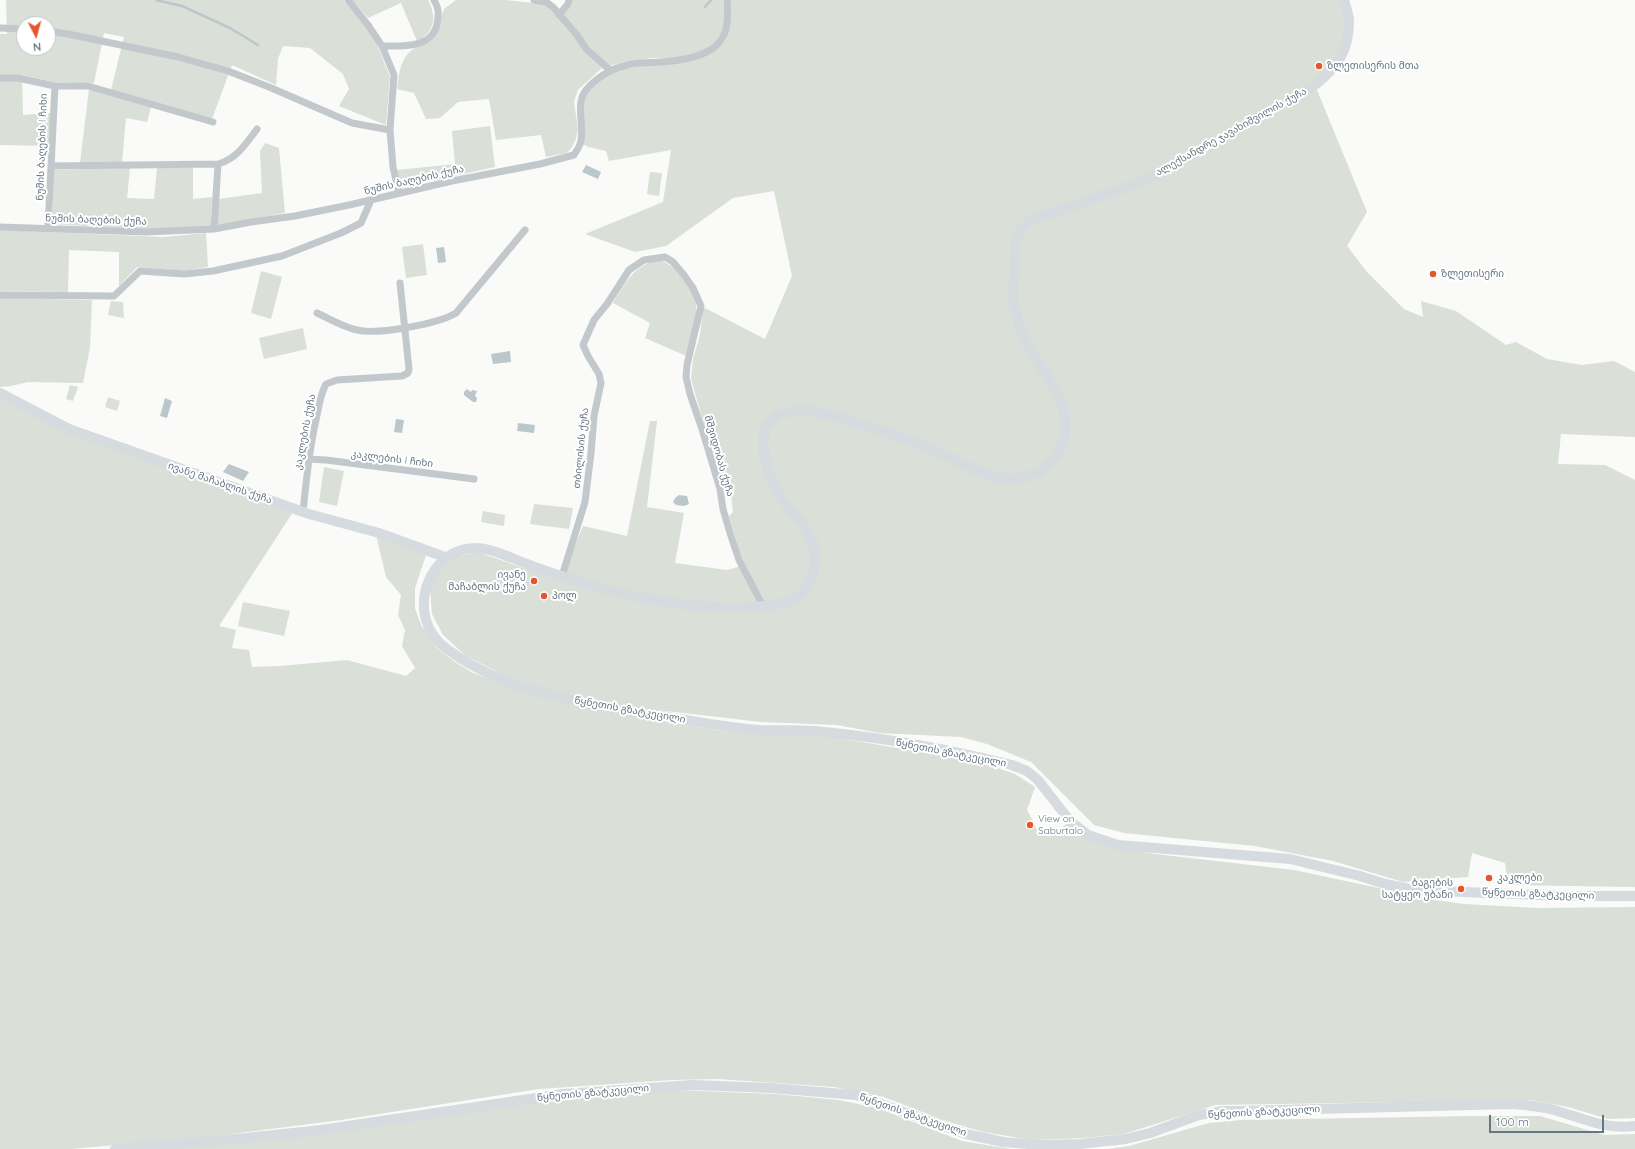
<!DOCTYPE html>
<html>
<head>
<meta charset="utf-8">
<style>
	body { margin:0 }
	#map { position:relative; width:1635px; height:1149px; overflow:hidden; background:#fafaf8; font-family:Quicksand,sans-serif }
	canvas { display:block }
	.north { position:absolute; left:16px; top:16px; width:40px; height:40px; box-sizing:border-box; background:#fff; border:1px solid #c1c8cd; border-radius:50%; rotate:174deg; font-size:11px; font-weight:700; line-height:16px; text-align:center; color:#657683 }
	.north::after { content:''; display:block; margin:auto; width:14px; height:18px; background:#e4572e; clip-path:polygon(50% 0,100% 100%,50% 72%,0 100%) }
	.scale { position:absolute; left:1489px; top:1115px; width:115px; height:18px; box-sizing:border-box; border:2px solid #657683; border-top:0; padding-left:5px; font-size:12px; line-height:14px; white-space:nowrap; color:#657683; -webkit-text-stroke:3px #fff; paint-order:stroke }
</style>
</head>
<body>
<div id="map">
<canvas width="1635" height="1149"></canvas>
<div class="north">N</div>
<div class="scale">100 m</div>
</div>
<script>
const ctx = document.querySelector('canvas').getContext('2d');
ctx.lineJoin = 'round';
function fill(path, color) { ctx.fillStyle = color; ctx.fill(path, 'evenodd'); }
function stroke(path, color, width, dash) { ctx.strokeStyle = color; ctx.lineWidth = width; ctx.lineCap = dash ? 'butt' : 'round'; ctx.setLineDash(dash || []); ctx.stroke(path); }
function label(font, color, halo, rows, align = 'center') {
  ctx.font = font + ' Quicksand,"Noto Sans Georgian",sans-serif'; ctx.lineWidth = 4; ctx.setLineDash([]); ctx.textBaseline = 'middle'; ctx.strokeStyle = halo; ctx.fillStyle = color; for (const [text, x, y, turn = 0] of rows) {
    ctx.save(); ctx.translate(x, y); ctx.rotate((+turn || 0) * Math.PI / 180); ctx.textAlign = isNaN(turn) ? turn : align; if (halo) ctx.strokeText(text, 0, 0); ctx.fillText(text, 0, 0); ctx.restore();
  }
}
const green = new Path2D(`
	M6 0H343L367 28 378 47 390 77 386 125 339 106 349 89 343 74 310 48 283 46 278 59 276 85 232 65 212 119 111 90 124 37 104 33 94 83 54 82 22 75 23 115 51 113 49 146 0 145V34H7ZM24 24H48V48H24Z
	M352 0H428C437 17 435 32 417 41L401 3 368 18Z
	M456 0H505L545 4 548 6 575 36 583 51 602 68 578 90 574 102 578 129 576 139 572 147 567 153 546 157 541 135 496 140 489 99 458 102 440 118 426 119 414 93 397 89C399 74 400 57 415 48 421 45 428 45 432 40 442 30 439 21 444 9Z
	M572 0H723C732 38 708 54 674 58 666 58 659 58 652 58 637 60 623 62 609 66L588 49 562 15Z
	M727 0H1344L1349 21 1341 60 1315 85 1367 212 1347 246 1367 272 1404 309 1423 317 1421 301 1456 311 1506 345 1516 342 1547 359 1582 365 1614 361 1635 372V437L1561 434 1558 464 1605 465 1635 480V887L1508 885 1505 863 1472 853 1468 877 1403 882 1333 861 1255 846 1124 833 1094 825 1031 762 987 744 961 737 879 733 837 725 761 722 623 706 551 691 508 677 466 656 443 635 432 614 430 590 438 569 449 558 478 552 523 568 568 580 694 606 562 576 583 526 627 536 650 421H657L647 507 684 513 675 563 727 570 745 565 740 553 729 516 733 512 731 495 723 490 691 379 693 359 700 335 703 307 765 339 792 276 774 191 733 198 666 246 635 252 585 234 663 202 671 150 609 161 606 151 588 147 581 143 585 91 611 71 687 59 720 42 726 27Z
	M89 89 151 107 147 122 126 118 122 162 80 163Z
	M490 126 495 167 400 188 397 170 455 164 452 131Z
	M265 143 279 148 285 213 216 225 219 199 262 193 260 151Z
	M130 168 127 198 154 199 157 168H193V199L212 197 211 227 150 230 52 224 54 170Z
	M650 172 662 173 659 196 647 194Z
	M0 230 164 237 206 233 208 267 182 271 137 267 119 286V252L69 250 68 292 0 291Z
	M423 244 427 275 406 278 402 247Z
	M659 260C670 263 676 270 683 279 688 286 695 294 696 303 698 319 690 341 686 356L645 338 650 323 613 303C625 283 634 265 659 260Z
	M261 271 282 277 271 319 251 313Z
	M0 298 92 300 90 347 83 383 28 382 11 386 0 387Z
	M111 301 123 302 124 318 108 315Z
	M303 328 307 349 264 359 259 338Z
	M70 385 78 387 73 401 66 399Z
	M0 397 293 512 219 626 236 630 232 648 249 650 252 667 280 666 347 660 406 676 415 668 402 646 405 630 398 615 401 595 386 577 376 535 426 555 415 588V608L421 625 437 648 455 662 473 673 526 692 661 721 723 731 805 734 844 739 980 762 1015 774 1035 787 1027 810 1040 835 1054 834 1066 824 1106 846 1155 854 1294 870 1435 900 1464 904 1537 908 1635 907V1118L1608 1119 1568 1107 1530 1100 1215 1105 1124 1134 1084 1138 1032 1140 983 1132 940 1119 884 1097 834 1087 718 1079 672 1080 539 1089 341 1120 216 1136 71 1149H0Z
	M108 397 120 401 117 411 105 407Z
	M324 467 344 471 337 506 319 502Z
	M534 504 573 508 569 529 530 524Z
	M483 511 505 515 504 526 481 522Z
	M243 602 290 611 284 636 238 626Z
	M674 1090 775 1094 839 1100 877 1108 962 1141 1011 1149H162L557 1099Z
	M1471 1116H1540L1604 1135 1635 1134V1149H1107L1129 1146 1209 1123 1241 1120Z`);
const water = new Path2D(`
	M586 165 601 172 598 179 582 172Z
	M444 247 446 262 438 263 436 248Z
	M510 351 511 362 493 364 491 354Z
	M467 389 471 392 472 390 477 391 475 396 477 398 476 402H473L464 395V392Z
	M165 398 172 401 167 418 160 416Z
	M396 419 404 420 402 433 394 432Z
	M518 423 535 425 534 433 517 431Z
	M229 464 249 472 243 481 223 472Z
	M679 495 687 496 689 504 684 506 676 505 673 502 675 498Z`);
const stream = new Path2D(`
	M156 0 182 6 230 28 258 45
	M705 7 711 0`);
const street = new Path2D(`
	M348 0 368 25 382 46 394 75 390 130 393 167 399 193
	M534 0 546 2 553 7 577 35 586 49 611 71
	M559 15 568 4 569 0
	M0 28 24 29
	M48 31 68 34 178 57 228 71 269 87 352 123 390 130
	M382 46C401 46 432 49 437 24 439 13 439 9 434 0
	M0 78H18L55 86
	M52 166 218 164C236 159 246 144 257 129
	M0 227 146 232 214 229 251 222 295 216 349 205 452 181 540 164 574 155C576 151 579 148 580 144 586 127 574 105 586 90 595 79 610 69 624 66 636 62 648 63 661 62 678 61 709 57 720 41 729 30 728 14 727 0
	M48 228 55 86H88L213 122
	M214 229 218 164
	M0 295 114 296 140 271 184 274 213 271 282 256 341 233 361 223 371 200
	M317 313C330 319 343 327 357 330 377 335 438 324 456 313L525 230
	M308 459 326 460 474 479
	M303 512C306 481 309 450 316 420 319 407 320 395 326 384L337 380 402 376 408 373 409 369 400 283
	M562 576 585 502 591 453 594 416 601 383 599 374 588 356 583 345 594 320 607 304 629 270 644 260 665 257 673 262 684 275 693 288 701 306 687 365 686 377 690 394 702 429 720 489 723 509 731 536 739 560 763 606`);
const secondary = new Path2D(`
	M1344 0C1346 7 1349 15 1349 21 1349 51 1337 68 1315 85L1173 166 1135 184 1034 219C1012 232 1016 243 1015 266 1015 277 1012 291 1013 302 1015 313 1020 327 1024 337 1038 372 1078 404 1062 445 1057 457 1051 466 1039 472 1029 477 1015 480 1004 478 983 476 963 463 945 455 914 441 883 430 850 421 830 415 808 407 788 412 747 422 766 471 781 496 790 512 805 524 812 541 820 563 812 594 788 602 777 605 764 606 752 607 689 611 614 594 555 574 541 569 526 564 512 558 501 554 489 548 477 548 430 547 407 608 438 641 444 648 453 653 460 658 517 694 586 703 651 714 687 720 723 727 760 730 781 731 802 729 824 732 887 738 951 750 1012 765L1027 771 1038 780 1070 821 1088 835 1118 845 1290 859 1360 876 1385 884 1415 890 1563 896H1635
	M0 393 69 429 309 514 379 533 445 557
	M115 1149 246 1138 321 1130 563 1094 692 1085 771 1088 856 1095 966 1134 1003 1142 1040 1145 1080 1144 1126 1139 1150 1133 1199 1115 1223 1111H1237L1511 1104C1526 1105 1540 1106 1554 1110 1583 1118 1604 1130 1635 1126`);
const markers = [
	[1319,66,4,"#e4572e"],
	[1433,274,4,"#e4572e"],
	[534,581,4,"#e4572e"],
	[544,596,4,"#e4572e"],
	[1030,825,4,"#e4572e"],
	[1489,878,4,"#e4572e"],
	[1461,889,4,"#e4572e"]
];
const poiNames = [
	["ზლეთისერის მთა",1327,66],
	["ზლეთისერი",1441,274],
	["ივანე",526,575,"right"],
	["მაჩაბლის ქუჩა",526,587,"right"],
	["პოლ",552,596],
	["View on",1038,819],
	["Saburtalo",1038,831],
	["კაკლები",1497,878],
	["ბაგების",1453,883,"right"],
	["სატყეო უბანი",1453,895,"right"]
];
const streetNames = [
	["ალექსანდრე ჯავახიშვილის ქუჩა",1231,132,-29],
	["ნუშის ბაღების I ჩიხი",42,147,-88],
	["ნუშის ბაღების ქუჩა",414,180,-13],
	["ნუშის ბაღების ქუჩა",96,220,2],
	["კაკლების ქუჩა",305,432,-79],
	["თბილისის ქუჩა",581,448,-84],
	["მშვიდობას ქუჩა",719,456,74],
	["კაკლების I ჩიხი",392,459,7],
	["ივანე მაჩაბლის ქუჩა",220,483,19],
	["წყნეთის გზატკეცილი",630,710,10],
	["წყნეთის გზატკეცილი",951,753,11],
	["წყნეთის გზატკეცილი",1538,894,2],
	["წყნეთის გზატკეცილი",593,1093,-5],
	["წყნეთის გზატკეცილი",1264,1112,-3],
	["წყნეთის გზატკეცილი",913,1115,19]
];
fill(green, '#dadfd7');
fill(water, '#bbc7cb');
stroke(stream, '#bbc7cb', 2.5);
stroke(street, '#c3c8cc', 7);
stroke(secondary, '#d6dbdf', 10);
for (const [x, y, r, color] of markers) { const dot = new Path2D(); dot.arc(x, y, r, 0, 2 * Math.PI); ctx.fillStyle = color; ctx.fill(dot); stroke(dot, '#fff', 1.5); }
label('10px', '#657683', '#fff', poiNames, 'left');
label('10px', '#657683', '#fff', streetNames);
</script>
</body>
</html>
